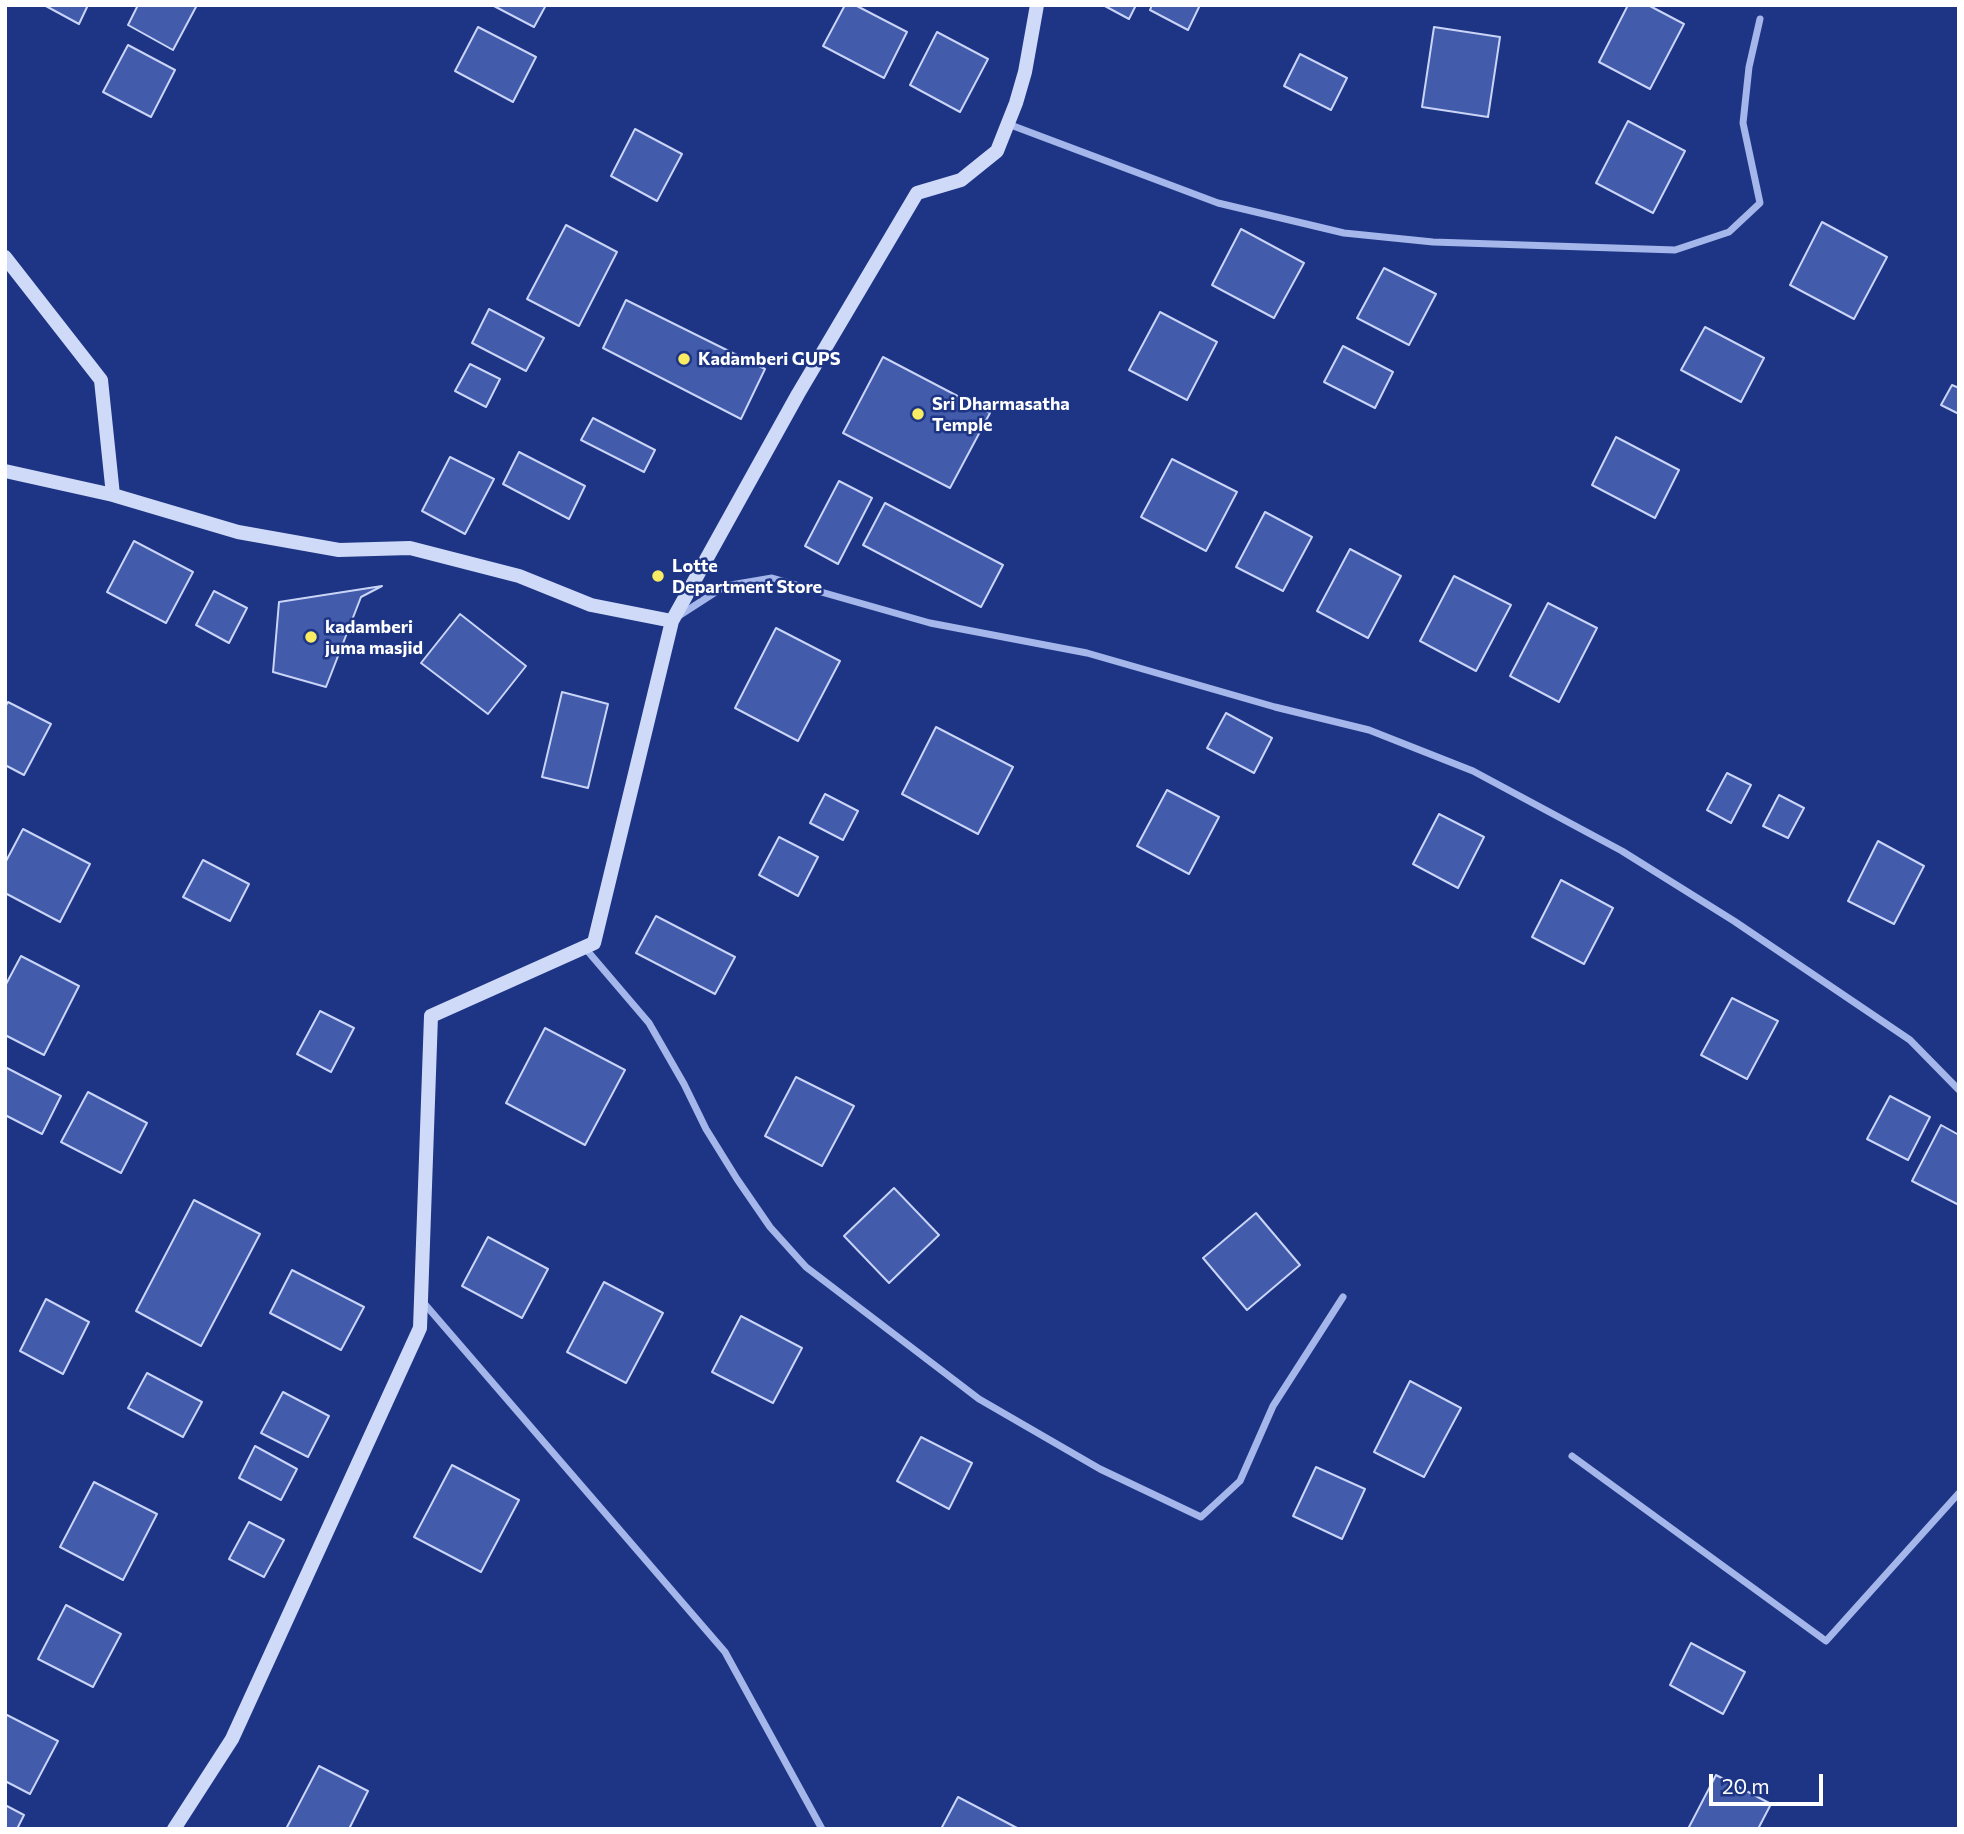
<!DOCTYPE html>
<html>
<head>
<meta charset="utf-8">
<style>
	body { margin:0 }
	#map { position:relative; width:1964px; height:1834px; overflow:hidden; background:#1d3584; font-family:Commissioner,sans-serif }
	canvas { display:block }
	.frame { position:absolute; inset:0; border:7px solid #fff; pointer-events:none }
	.scale { position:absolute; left:1709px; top:1774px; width:114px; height:32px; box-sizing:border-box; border:4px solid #fff; border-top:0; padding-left:9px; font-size:21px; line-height:24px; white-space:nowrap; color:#fff; -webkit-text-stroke:5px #1d3584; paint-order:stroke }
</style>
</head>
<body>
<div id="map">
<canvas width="1964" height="1834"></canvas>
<div class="frame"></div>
<div class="scale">20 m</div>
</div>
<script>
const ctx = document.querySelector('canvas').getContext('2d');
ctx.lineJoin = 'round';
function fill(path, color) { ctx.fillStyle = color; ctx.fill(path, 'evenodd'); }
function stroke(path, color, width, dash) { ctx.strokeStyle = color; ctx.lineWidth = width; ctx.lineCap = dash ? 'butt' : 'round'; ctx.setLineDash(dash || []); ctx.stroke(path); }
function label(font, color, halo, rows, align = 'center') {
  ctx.font = font + ' Commissioner,sans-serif'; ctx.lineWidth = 5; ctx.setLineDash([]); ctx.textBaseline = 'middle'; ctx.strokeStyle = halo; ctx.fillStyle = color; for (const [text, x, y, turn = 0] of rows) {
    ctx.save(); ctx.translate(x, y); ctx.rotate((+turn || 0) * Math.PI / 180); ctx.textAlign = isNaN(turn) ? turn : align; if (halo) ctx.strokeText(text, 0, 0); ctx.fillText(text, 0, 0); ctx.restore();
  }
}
const building = new Path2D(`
	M44 5H88L79 24Z
	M138 5H197L173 50 128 25Z
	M492 5H546L534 27Z
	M845 5H855L907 32 884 78 823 46Z
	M1103 5H1136L1129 19Z
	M1152 5H1200L1188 30 1150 10Z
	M1628 5H1648L1684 24 1650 89 1599 62Z
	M478 27 536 57 513 102 455 71Z
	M1434 27 1500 37 1488 117 1422 107Z
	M937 32 988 59 960 112 910 85Z
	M128 45 175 70 151 117 103 92Z
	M1300 54 1347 78 1331 110 1284 86Z
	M1628 121 1685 151 1653 213 1596 183Z
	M635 129 682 154 657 201 611 176Z
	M1822 222 1887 257 1854 319 1790 285Z
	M566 225 617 252 579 326 527 299Z
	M1241 229 1304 263 1274 318 1212 285Z
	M1384 268 1436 294 1409 345 1357 318Z
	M626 300 765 369 741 419 603 348Z
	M489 309 544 338 526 371 472 343Z
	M1160 312 1217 342 1187 400 1129 370Z
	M1705 327 1764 358 1741 402 1681 370Z
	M1343 346 1393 372 1375 408 1324 382Z
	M883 357 990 413 950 488 843 433Z
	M470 364 500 379 486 407 455 391Z
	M1952 385 1959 388V414L1941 405Z
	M593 418 655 450 644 472 581 440Z
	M1616 437 1679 470 1655 518 1592 485Z
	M519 452 585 486 569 519 503 484Z
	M450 457 494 479 465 534 422 511Z
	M1172 459 1237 492 1206 551 1141 517Z
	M839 481 872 498 838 564 805 546Z
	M885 503 1003 565 981 607 863 545Z
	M1265 512 1312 537 1283 591 1236 567Z
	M134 541 193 572 166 623 107 592Z
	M1350 549 1401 576 1368 638 1317 611Z
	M1454 576 1511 605 1476 671 1420 641Z
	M382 586 361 597 326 687 273 672 279 602Z
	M214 591 247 608 229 643 196 625Z
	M1548 603 1597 628 1559 702 1510 676Z
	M460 614 526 666 488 714 421 663Z
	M776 628 840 661 798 741 735 708Z
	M562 692 608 704 588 788 542 777Z
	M8 702 51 724 24 775 5 765V707Z
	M1226 713 1272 738 1254 773 1207 748Z
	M936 727 1013 767 978 834 902 794Z
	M1727 773 1751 785 1731 823 1707 810Z
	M1167 790 1219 817 1189 874 1137 846Z
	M825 794 858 811 843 840 810 823Z
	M1779 795 1804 808 1788 838 1763 826Z
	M1439 814 1484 837 1458 888 1413 864Z
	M23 829 90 864 60 922 5 893V863Z
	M779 837 818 857 798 896 759 875Z
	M1878 841 1924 866 1894 924 1848 901Z
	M203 860 249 884 230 921 183 897Z
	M1561 880 1613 908 1584 964 1532 937Z
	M656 916 735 957 715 994 636 953Z
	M21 956 79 986 44 1055 5 1035V986Z
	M1732 998 1778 1021 1747 1079 1701 1055Z
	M320 1011 354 1028 331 1072 297 1054Z
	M545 1028 625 1070 585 1145 506 1103Z
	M5 1067 61 1096 42 1134 5 1115Z
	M796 1077 854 1106 822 1166 765 1136Z
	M88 1092 147 1123 121 1173 61 1142Z
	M1890 1096 1930 1117 1908 1160 1867 1139Z
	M1941 1125 1959 1135V1205L1912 1181Z
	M894 1188 939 1235 889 1283 844 1236Z
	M194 1200 260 1234 201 1346 136 1311Z
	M1256 1213 1300 1265 1247 1310 1203 1258Z
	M488 1237 548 1269 522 1318 462 1286Z
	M292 1270 364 1307 341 1350 270 1313Z
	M604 1282 663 1313 626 1383 567 1352Z
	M46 1299 89 1322 63 1374 20 1351Z
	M741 1316 802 1348 773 1403 712 1372Z
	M147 1373 202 1402 183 1437 128 1408Z
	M1410 1381 1461 1408 1424 1477 1374 1452Z
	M283 1392 329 1416 308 1457 261 1433Z
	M921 1437 972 1463 949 1509 897 1481Z
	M255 1446 297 1469 281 1500 239 1478Z
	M452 1465 519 1500 481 1572 414 1537Z
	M1316 1467 1365 1489 1342 1539 1293 1516Z
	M94 1482 157 1514 123 1580 60 1547Z
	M249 1522 284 1540 264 1577 229 1559Z
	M66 1605 121 1634 93 1687 38 1659Z
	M1691 1643 1745 1672 1723 1714 1670 1685Z
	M5 1714 58 1741 30 1794 5 1781Z
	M319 1766 368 1791 349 1829H286Z
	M1716 1775 1771 1804 1758 1829H1688Z
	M958 1797 1019 1829H941Z
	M5 1805 24 1815 17 1829H5Z`);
const street = new Path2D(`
	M1008 124 1218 203 1344 233 1433 242 1675 250 1729 232 1760 203 1743 123 1749 67 1760 19
	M677 617 725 586 772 578 930 623 1087 653 1275 707 1369 730 1473 771 1622 851 1734 921 1910 1040 1959 1090
	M585 948 649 1023 684 1084 706 1129 737 1179 770 1227 806 1267 979 1399 1100 1469 1201 1517 1240 1481 1273 1406 1343 1297
	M423 1302 725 1652 822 1829
	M1572 1456 1826 1641 1959 1493`);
const secondary = new Path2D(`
	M5 257 101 380 113 495
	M5 471 113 495 238 532 339 550 410 548 519 576 591 605 672 621
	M174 1829 232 1739 420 1328 431 1016 594 943 672 621 798 394 917 193 961 180 997 151 1016 103 1025 72 1037 5`);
const markers = [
	[684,359,7,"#f9ec63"],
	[918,414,7,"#f9ec63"],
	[658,576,7,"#f9ec63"],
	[311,637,7,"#f9ec63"]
];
const poiNames = [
	["Kadamberi GUPS",698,359],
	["Sri Dharmasatha",932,404],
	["Temple",932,425],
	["Lotte",672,566],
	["Department Store",672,587],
	["kadamberi",325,627],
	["juma masjid",325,648]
];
fill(building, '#425baa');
stroke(building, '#c9d4f7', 2);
stroke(street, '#a4b6ea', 7);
stroke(secondary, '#cfd9f8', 14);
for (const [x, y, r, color] of markers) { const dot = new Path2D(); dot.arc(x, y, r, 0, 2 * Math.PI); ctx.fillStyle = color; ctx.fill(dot); stroke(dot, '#1d3584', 2.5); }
label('bold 18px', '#fff', '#1d3584', poiNames, 'left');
</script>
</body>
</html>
